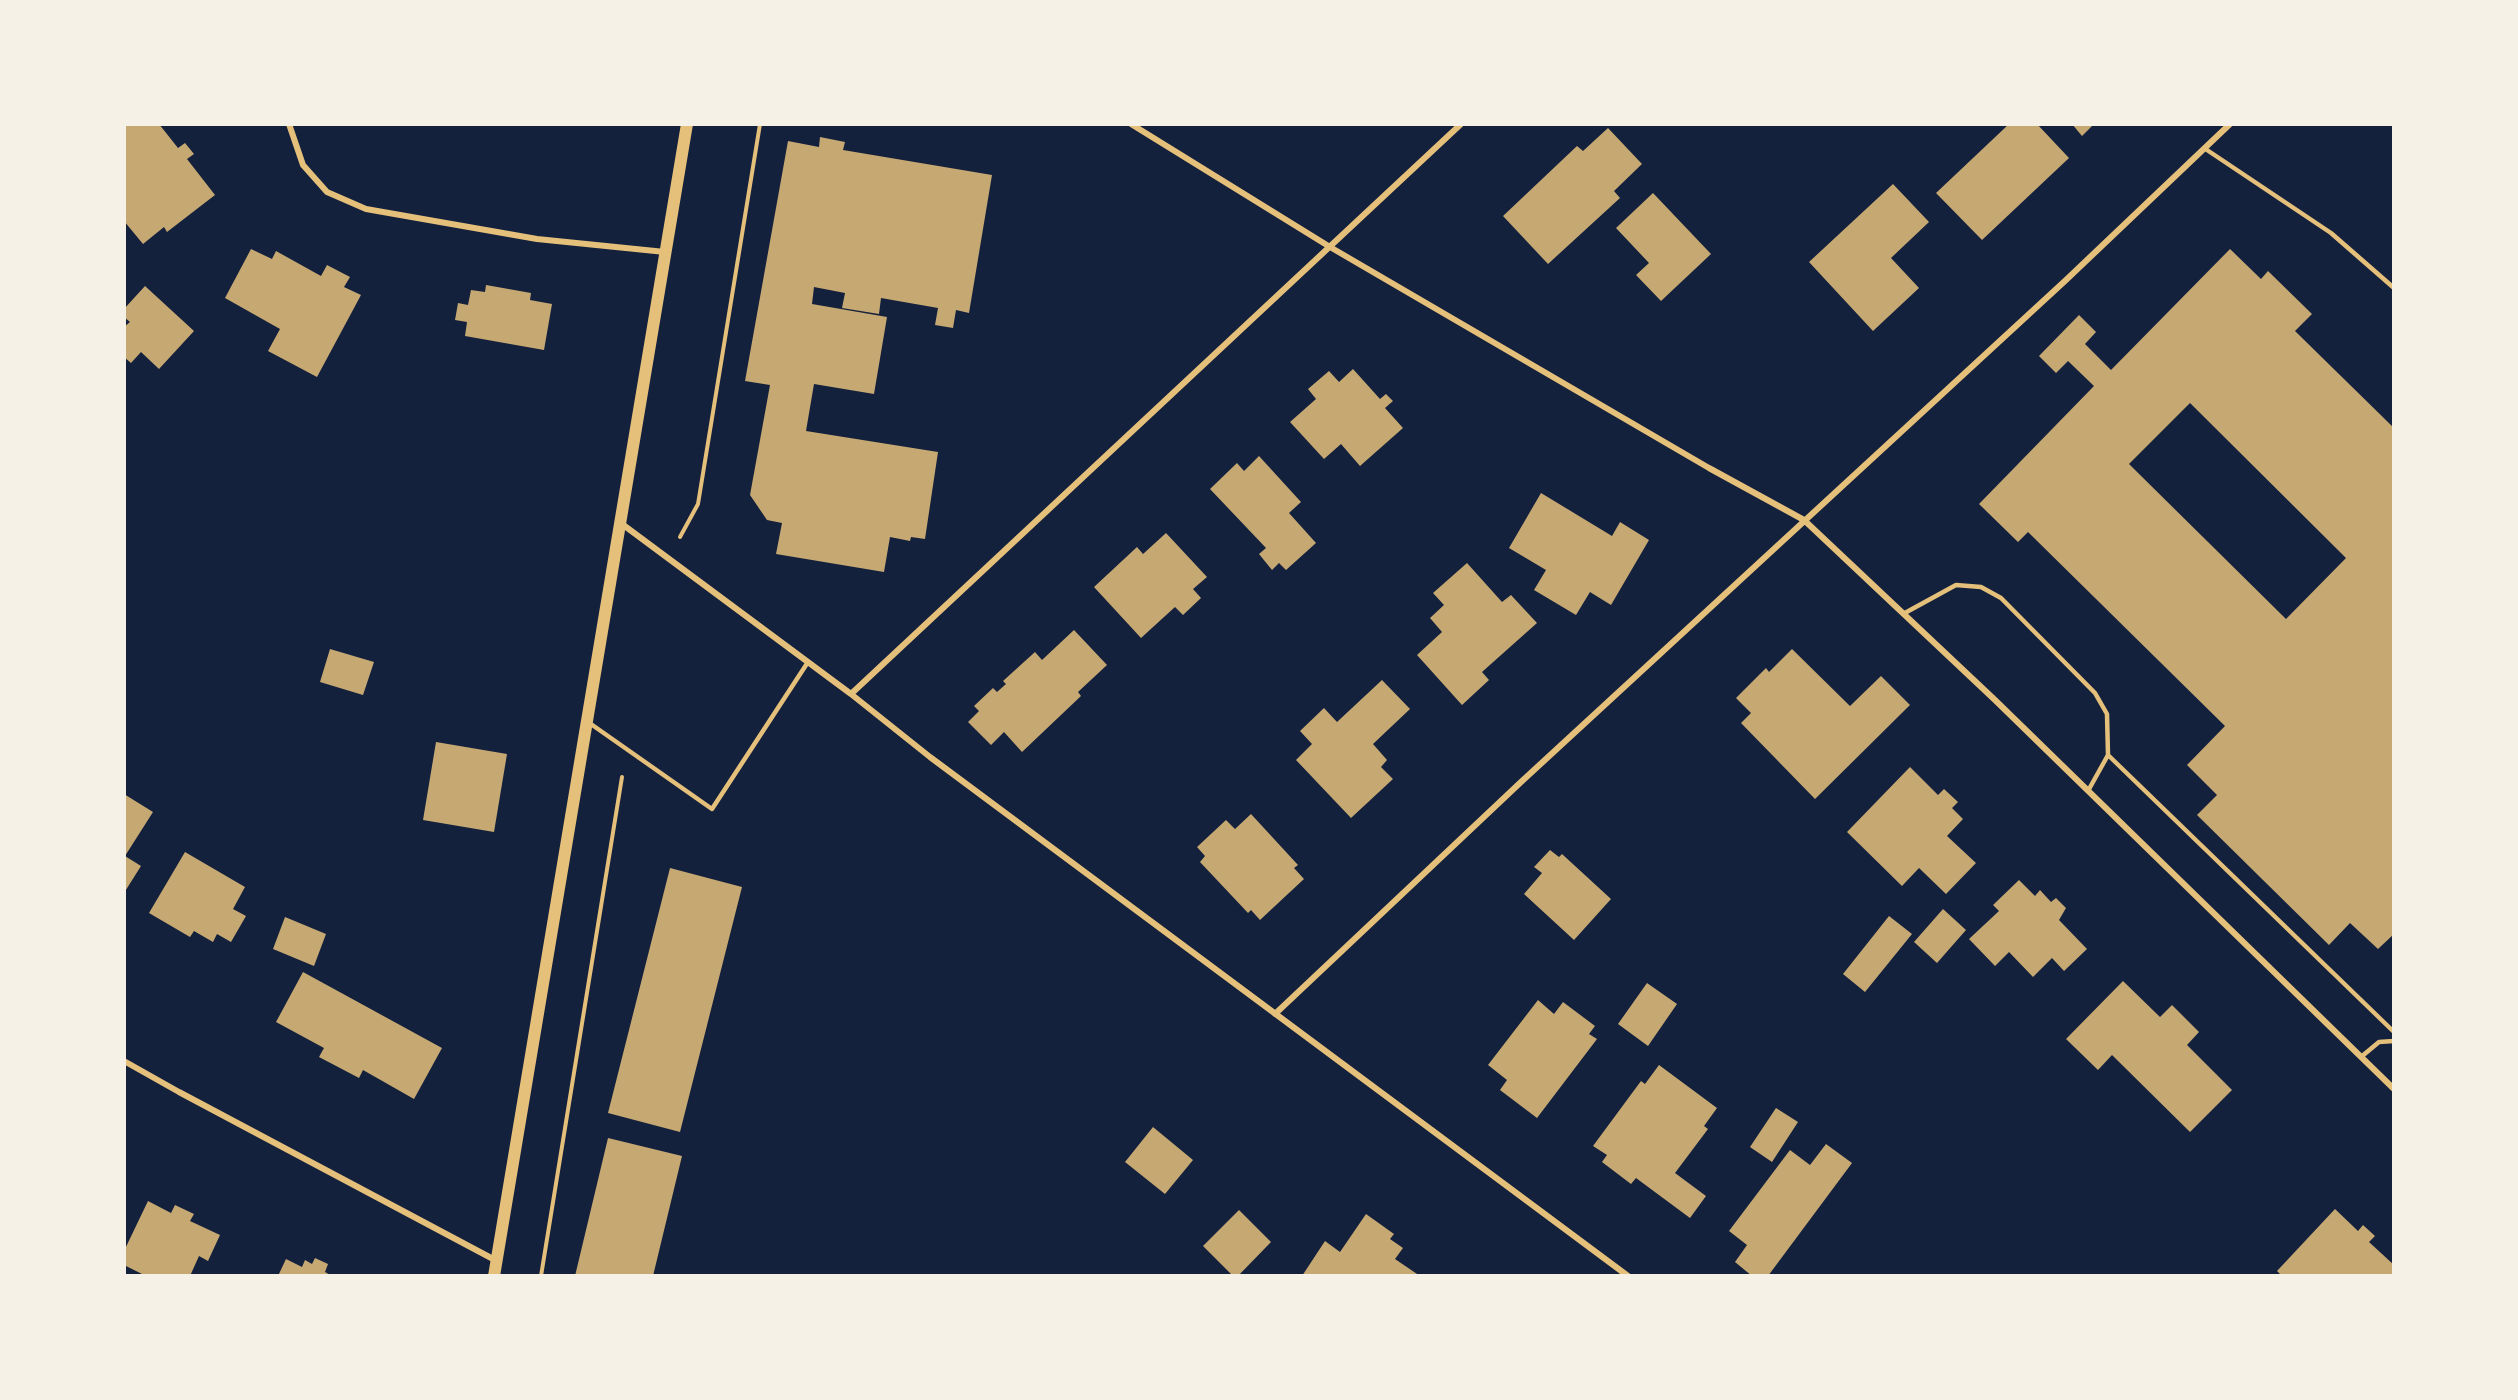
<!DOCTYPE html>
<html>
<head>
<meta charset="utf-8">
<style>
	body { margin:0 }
	#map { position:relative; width:2518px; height:1400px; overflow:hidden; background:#14213d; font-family:"PT Sans",sans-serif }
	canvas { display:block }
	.frame { position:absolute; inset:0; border:126px solid #f6f1e7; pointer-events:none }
</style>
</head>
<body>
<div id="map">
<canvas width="2518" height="1400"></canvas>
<div class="frame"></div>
</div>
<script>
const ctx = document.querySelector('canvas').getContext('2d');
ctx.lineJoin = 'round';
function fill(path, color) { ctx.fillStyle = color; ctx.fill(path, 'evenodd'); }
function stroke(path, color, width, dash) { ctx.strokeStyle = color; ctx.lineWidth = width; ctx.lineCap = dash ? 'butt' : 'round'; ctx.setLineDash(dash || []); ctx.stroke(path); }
const building = new Path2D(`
	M124 124H159L178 148 185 143 194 154 187 159 215 195 167 232 164 227 143 244 124 221Z
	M2009 124H2037L2069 158 1982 240 1936 193Z
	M2072 124H2094L2082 136Z
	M1608 128 1642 164 1614 191 1620 198 1548 264 1503 216 1577 146 1583 151Z
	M820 137 845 142 843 150 992 175 969 313 956 310 953 328 935 325 938 308 881 298 879 314 842 308 845 293 814 287 812 304 887 317 874 394 814 384 806 431 938 452 925 539 911 537 910 541 890 537 884 572 776 554 782 523 767 520 750 495 770 385 745 381 788 141 819 147Z
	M1893 184 1929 222 1891 258 1919 288 1873 331 1809 262Z
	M1653 193 1711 254 1661 301 1636 275 1649 263 1616 228Z
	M251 249 272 259 276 251 321 276 327 265 350 277 344 287 361 295 317 377 268 351 280 329 225 298Z
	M2230 249 2261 279 2268 271 2312 314 2295 331 2394 428V934L2378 949 2350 923 2329 945 2197 815 2217 795 2187 765 2225 726 2028 532 2018 542 1979 504 2094 386 2068 361 2056 373 2039 356 2079 315 2096 332 2085 344 2111 370ZM2190 403 2346 558 2286 619 2129 464Z
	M486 285 531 293 530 300 552 304 544 350 465 336 467 322 455 320 458 303 468 305 471 290 485 292Z
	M145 286 194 331 159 369 141 352 131 363 124 357V327L130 322 124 317V309Z
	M1353 369 1380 399 1386 394 1393 401 1385 408 1403 428 1360 466 1341 444 1324 459 1290 422 1316 399 1308 389 1329 371 1339 382Z
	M1259 456 1301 502 1289 513 1316 543 1286 570 1279 563 1272 570 1259 554 1266 548 1210 489 1237 463 1244 471Z
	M1541 493 1612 536 1620 522 1649 540 1611 605 1590 592 1576 615 1534 590 1546 570 1509 548Z
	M1166 533 1207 577 1193 589 1201 598 1183 615 1175 607 1141 638 1094 587 1137 547 1143 554Z
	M1467 563 1502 602 1511 595 1537 623 1482 672 1489 680 1462 705 1417 655 1442 632 1430 618 1444 605 1433 593Z
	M1074 630 1107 665 1078 692 1081 696 1022 752 1004 732 991 745 968 722 979 711 974 706 993 688 997 692 1006 684 1003 681 1035 652 1042 660Z
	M330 649 374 662 363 695 320 682Z
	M1792 649 1850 706 1881 676 1910 705 1815 799 1741 723 1751 713 1736 698 1766 668 1769 672Z
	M1382 680 1410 709 1373 744 1387 760 1381 767 1393 779 1351 818 1296 760 1312 744 1300 731 1324 708 1337 722Z
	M436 742 507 754 494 832 423 820Z
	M1910 767 1938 795 1944 789 1958 802 1952 808 1963 819 1947 836 1976 863 1946 894 1919 868 1902 886 1847 832Z
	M124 794 153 812 125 856 141 866 124 893Z
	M1251 814 1298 865 1294 868 1304 879 1260 920 1251 910 1248 913 1200 862 1205 856 1197 847 1226 820 1235 829Z
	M1550 850 1559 857 1562 854 1611 899 1574 940 1524 894 1542 873 1534 867Z
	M185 852 245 887 233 909 246 916 231 942 217 934 213 942 194 931 190 937 149 913Z
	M670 868 742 887 680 1132 608 1113Z
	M2019 880 2035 896 2040 890 2051 902 2056 898 2066 908 2059 920 2087 949 2064 971 2052 958 2033 977 2009 952 1995 966 1969 939 1999 911 1993 905Z
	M1943 909 1966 930 1937 963 1914 942Z
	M1889 916 1912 934 1865 992 1843 974Z
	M285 917 326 934 314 966 273 949Z
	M303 972 442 1048 414 1099 363 1070 359 1078 319 1057 324 1048 276 1022Z
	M2123 981 2160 1017 2172 1005 2199 1032 2187 1045 2232 1090 2190 1132 2112 1055 2098 1070 2066 1039Z
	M1647 983 1677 1004 1648 1046 1618 1024Z
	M1538 1000 1554 1014 1563 1002 1595 1026 1589 1034 1597 1039 1537 1118 1500 1090 1507 1080 1488 1065Z
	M1659 1065 1717 1108 1704 1126 1708 1129 1675 1173 1706 1196 1690 1218 1636 1178 1631 1184 1602 1162 1607 1155 1593 1146 1641 1081 1645 1084Z
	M1776 1108 1798 1122 1772 1162 1750 1147Z
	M1153 1127 1193 1160 1165 1194 1125 1162Z
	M608 1138 682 1156 653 1276H575Z
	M1826 1144 1852 1163 1768 1276H1752L1735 1262 1747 1245 1729 1231 1790 1150 1810 1165Z
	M148 1201 171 1213 175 1205 194 1214 190 1221 220 1235 208 1261 199 1256 190 1276H146L124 1265V1251Z
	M2335 1209 2358 1231 2363 1225 2375 1236 2369 1242 2394 1265V1276H2282L2277 1271Z
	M1239 1210 1271 1242 1238 1276H1233L1203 1246Z
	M1366 1214 1394 1234 1390 1239 1403 1248 1395 1259 1420 1276H1302L1325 1241 1340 1252Z
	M315 1258 328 1264 325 1272 332 1276H278L286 1259 302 1267 305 1260 312 1264Z`);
const path = new Path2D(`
	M680 537 698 504 760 124
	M541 1276 622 777`);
const service = new Path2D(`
	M2204 148 2331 233 2394 288
	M1903 614 1956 585 1981 587 2001 598 2095 693 2107 714 2108 755 2088 791
	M588 722 712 809 808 662
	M2108 755 2394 1032
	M2361 1057 2379 1042 2394 1041`);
const minor = new Path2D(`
	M289 124 303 165 327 192 366 209 537 239 665 252
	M1131 124 1330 247 1709 468 1804 520 1995 700 2394 1089
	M622 524 851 694 930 757 1628 1276
	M851 694 1461 124
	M1275 1014 1521 782 2066 280 2230 124
	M124 1061 179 1092 495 1260`);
const secondary = new Path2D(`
	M494 1276 687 124`);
fill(building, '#c6a872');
stroke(path, '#e5c07b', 4);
stroke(service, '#e5c07b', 4.5);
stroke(minor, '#e5c07b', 6);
stroke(secondary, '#e5c07b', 12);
</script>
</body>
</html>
